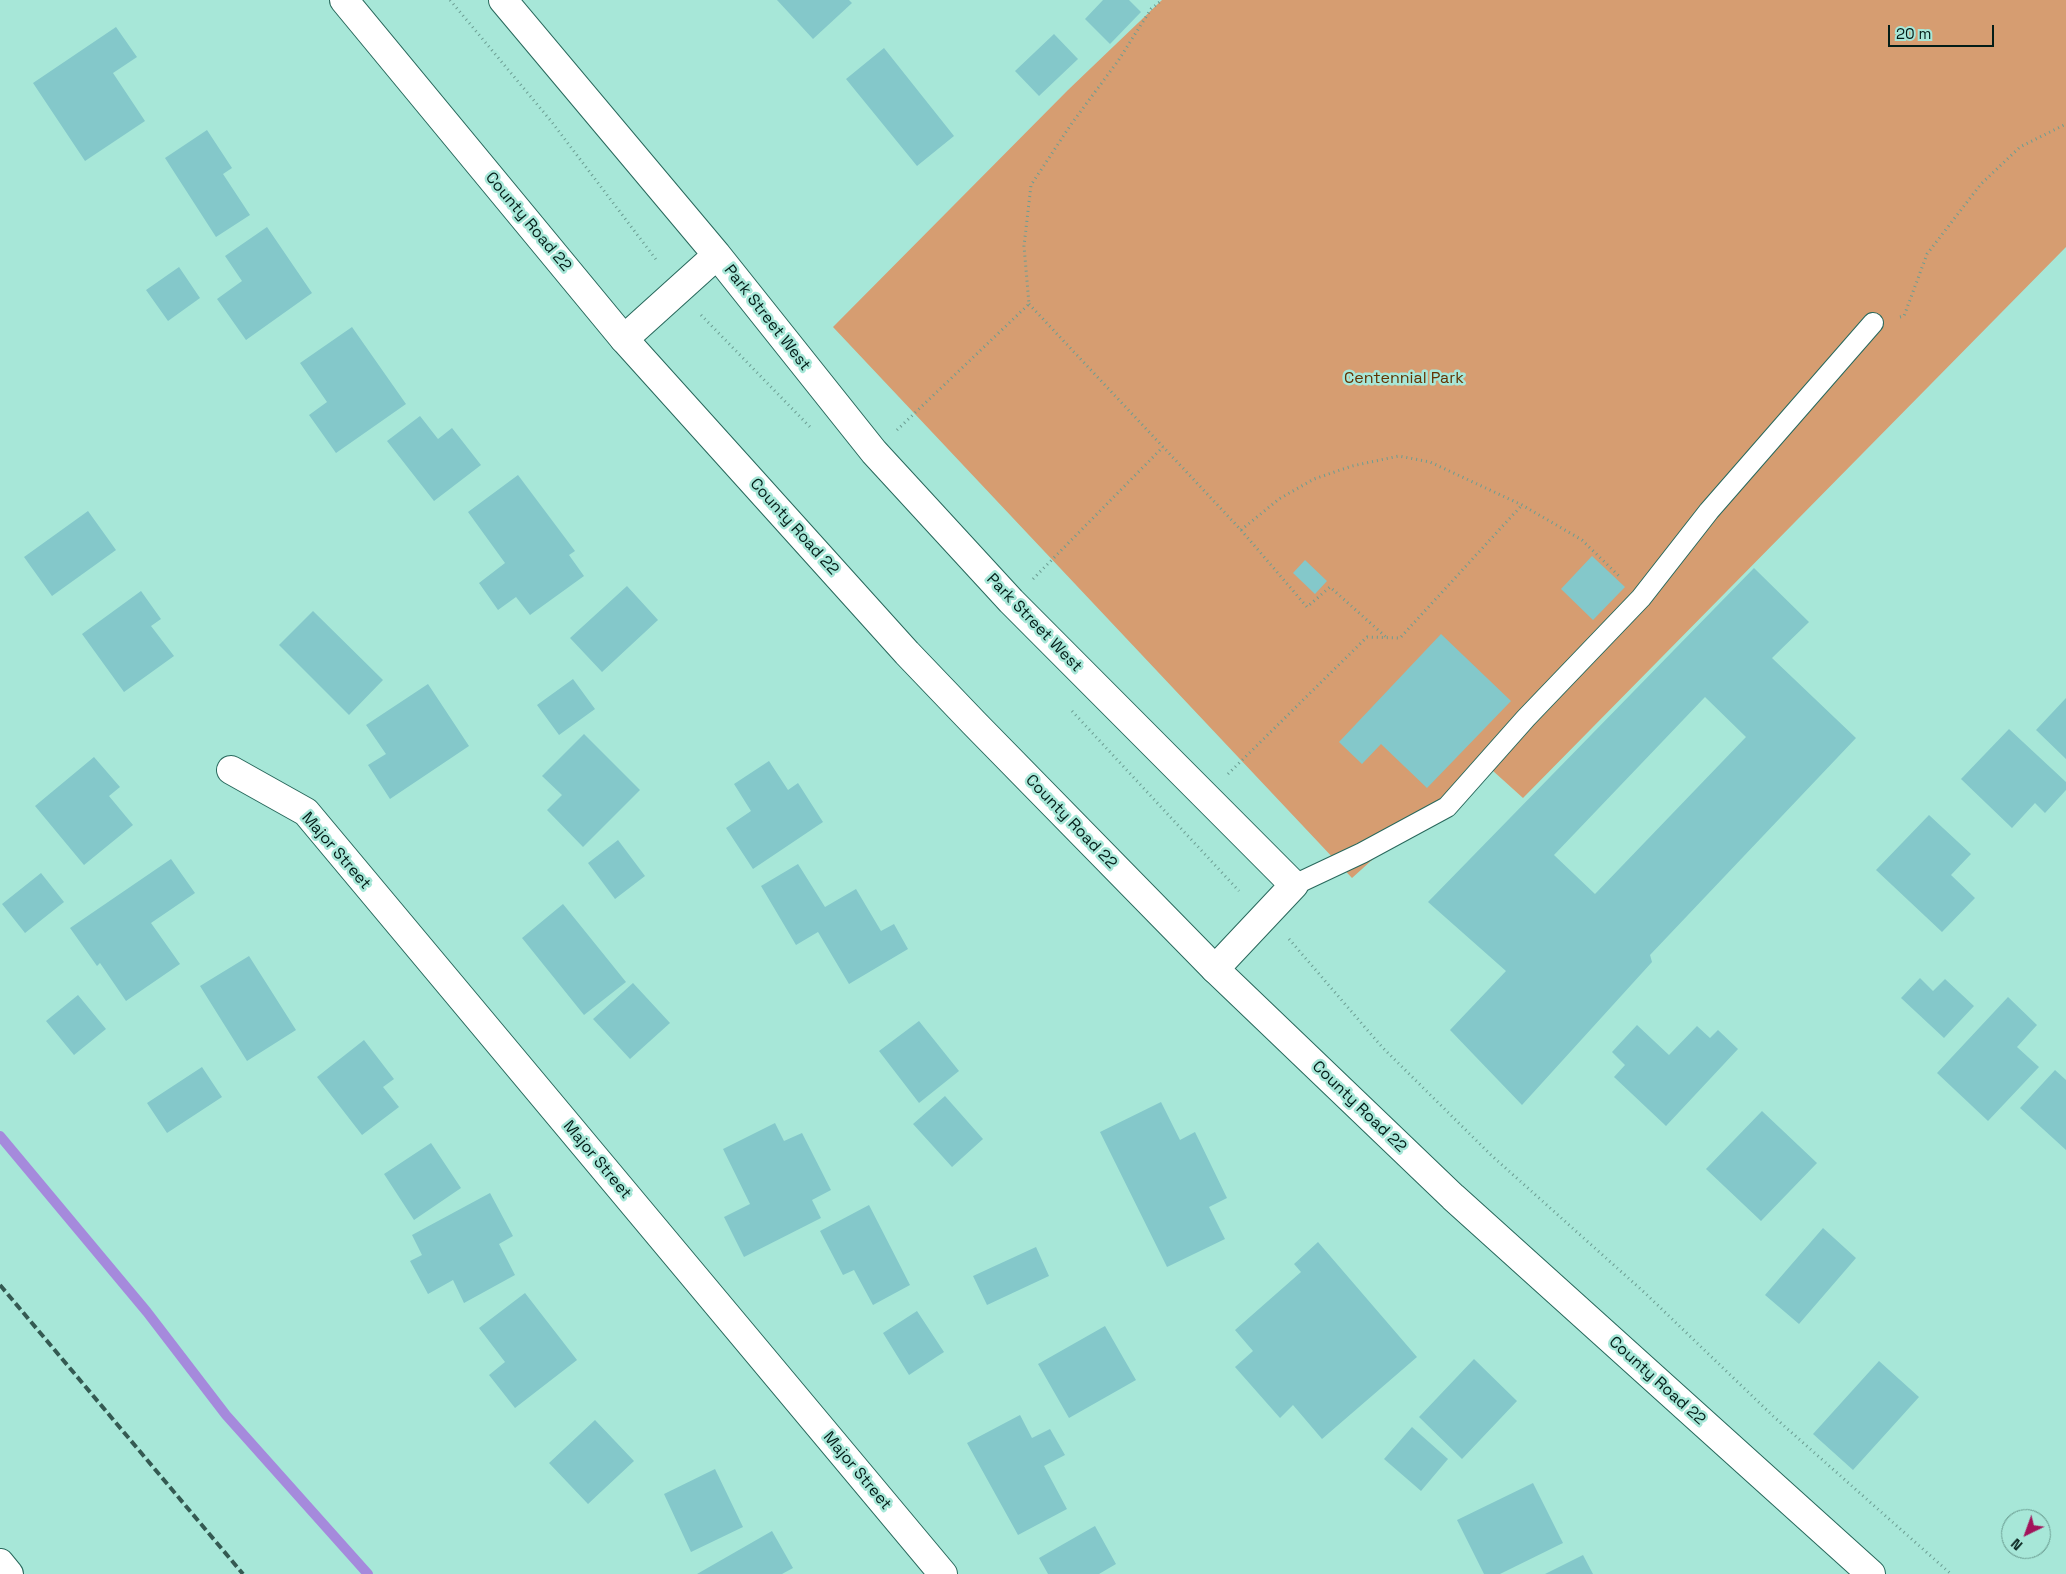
<!DOCTYPE html>
<html>
<head>
<meta charset="utf-8">
<style>
	body { margin:0 }
	#map { position:relative; width:2066px; height:1574px; overflow:hidden; background:#a7e7d8; font-family:"Space Grotesk",sans-serif }
	canvas { display:block }
	.north { position:absolute; left:2001px; top:1509px; width:50px; height:50px; box-sizing:border-box; background:#a7e7d8; border:1px solid #65968b; border-radius:50%; rotate:222deg; font-size:14px; font-weight:700; line-height:20px; text-align:center; color:#031d18 }
	.north::after { content:''; display:block; margin:auto; width:18px; height:22px; background:#a2145b; clip-path:polygon(50% 0,100% 100%,50% 72%,0 100%) }
	.scale { position:absolute; left:1888px; top:25px; width:106px; height:22px; box-sizing:border-box; border:2px solid #031d18; border-top:0; padding-left:6px; font-size:15px; line-height:18px; white-space:nowrap; color:#031d18; -webkit-text-stroke:4px #a7e7d8; paint-order:stroke }
</style>
</head>
<body>
<div id="map">
<canvas width="2066" height="1574"></canvas>
<div class="north">N</div>
<div class="scale">20 m</div>
</div>
<script>
const ctx = document.querySelector('canvas').getContext('2d');
ctx.lineJoin = 'round';
function fill(path, color) { ctx.fillStyle = color; ctx.fill(path, 'evenodd'); }
function stroke(path, color, width, dash) { ctx.strokeStyle = color; ctx.lineWidth = width; ctx.lineCap = dash ? 'butt' : 'round'; ctx.setLineDash(dash || []); ctx.stroke(path); }
function label(font, color, halo, rows, align = 'center') {
  ctx.font = font + ' "Space Grotesk",sans-serif'; ctx.lineWidth = 5; ctx.setLineDash([]); ctx.textBaseline = 'middle'; ctx.strokeStyle = halo; ctx.fillStyle = color; for (const [text, x, y, turn = 0] of rows) {
    ctx.save(); ctx.translate(x, y); ctx.rotate((+turn || 0) * Math.PI / 180); ctx.textAlign = isNaN(turn) ? turn : align; if (halo) ctx.strokeText(text, 0, 0); ctx.fillText(text, 0, 0); ctx.restore();
  }
}
const green = new Path2D(`
	M1162 0H2066V247L1523 798 1482 761 1352 878 833 327 1068 90Z`);
const stream = new Path2D(`
	M0 1136 147 1312 226 1415 368 1574`);
const building = new Path2D(`
	M777 0H849L852 3 813 39Z
	M1103 0H1129L1141 12 1110 44 1085 19Z
	M116 27 137 57 113 73 145 121 85 161 33 83Z
	M1054 34 1078 59 1039 96 1015 71Z
	M884 48 954 136 917 166 846 79Z
	M207 130 232 168 223 174 250 215 216 237 165 158Z
	M267 227 312 293 246 340 217 299 242 281 225 256Z
	M179 267 200 298 168 321 146 290Z
	M352 327 406 404 336 453 309 415 327 402 300 363Z
	M420 416 438 439 452 428 481 465 434 501 387 441Z
	M518 475 575 551 569 555 584 576 530 615 516 597 498 610 479 583 505 563 468 512Z
	M88 511 116 550 52 596 24 557Z
	M1592 556 1625 587 1593 620 1561 589Z
	M1305 560 1327 581 1315 594 1293 573Z
	M1754 568 1809 622 1772 658 1856 738 1650 955 1652 962 1522 1105 1450 1030 1506 971 1428 902ZM1705 697 1746 737 1595 894 1554 855Z
	M627 586 658 620 602 672 570 638Z
	M141 591 161 619 151 626 174 656 124 692 82 634Z
	M313 611 383 680 349 715 279 645Z
	M1441 634 1511 701 1427 788 1381 744 1362 764 1339 742Z
	M573 679 595 709 559 735 537 705Z
	M428 684 469 746 390 799 368 765 386 754 366 725Z
	M2066 698V759L2036 730Z
	M2009 729 2066 782V790L2045 813 2035 803 2012 828 1961 779Z
	M584 734 640 790 583 847 547 810 562 795 542 776Z
	M94 757 120 787 109 796 133 825 84 865 35 806Z
	M769 761 788 790 798 783 823 822 753 869 726 828 751 811 734 784Z
	M1929 815 1971 854 1951 875 1975 898 1942 932 1876 870Z
	M618 840 645 876 615 899 588 863Z
	M171 859 195 893 151 923 180 964 126 1001 100 963 97 966 70 928Z
	M798 864 825 907 856 889 881 931 894 924 908 949 849 984 818 932 796 945 761 886Z
	M41 873 64 902 25 933 2 904Z
	M563 904 626 982 584 1015 522 938Z
	M249 956 296 1030 247 1061 200 986Z
	M1920 978 1933 991 1945 979 1974 1006 1944 1038 1901 998Z
	M633 983 670 1023 630 1059 593 1019Z
	M78 995 106 1029 74 1055 46 1021Z
	M2008 997 2037 1025 2017 1047 2039 1067 1988 1121 1937 1073Z
	M919 1021 959 1071 919 1103 879 1051Z
	M1637 1025 1669 1055 1697 1026 1710 1038 1718 1030 1738 1049 1666 1126 1614 1077 1625 1065 1612 1052Z
	M364 1040 394 1079 383 1087 399 1107 362 1135 317 1077Z
	M202 1067 222 1097 167 1133 147 1103Z
	M2055 1070 2066 1080V1150L2020 1108Z
	M945 1096 983 1139 952 1167 913 1124Z
	M1161 1102 1180 1140 1195 1132 1227 1198 1209 1207 1225 1239 1167 1267 1100 1132Z
	M1762 1111 1817 1163 1761 1221 1706 1169Z
	M775 1123 784 1141 802 1133 831 1190 812 1200 821 1218 744 1257 724 1217 750 1204 723 1149Z
	M431 1143 461 1188 414 1220 384 1174Z
	M490 1193 513 1236 499 1244 515 1275 464 1303 453 1280 428 1294 410 1261 422 1255 412 1235Z
	M869 1205 910 1285 873 1305 854 1270 843 1275 820 1231Z
	M1823 1228 1856 1258 1799 1324 1765 1295Z
	M1318 1242 1417 1357 1322 1439 1293 1405 1280 1418 1235 1367 1253 1351 1235 1330 1301 1272 1294 1264Z
	M1036 1247 1049 1276 987 1305 973 1276Z
	M525 1293 577 1360 515 1408 489 1375 505 1362 479 1328Z
	M917 1311 944 1352 909 1375 883 1333Z
	M1105 1326 1136 1380 1069 1418 1038 1364Z
	M1474 1359 1517 1401 1462 1459 1419 1417Z
	M1879 1361 1919 1397 1853 1470 1813 1434Z
	M1020 1415 1032 1438 1050 1429 1065 1455 1044 1466 1067 1509 1018 1535 967 1443Z
	M595 1420 634 1461 588 1504 549 1463Z
	M1412 1427 1448 1459 1421 1491 1384 1459Z
	M715 1469 743 1527 691 1552 664 1494Z
	M1533 1483 1563 1543 1500 1574H1484L1457 1520Z
	M1095 1526 1116 1564 1099 1574H1048L1039 1558Z
	M772 1531 793 1568 782 1574H697Z
	M1583 1555 1593 1574H1545Z`);
const path = new Path2D(`
	M450 0 551 121 658 262
	M1029 304 1241 530 1307 607 1330 587 1386 637
	M701 315 810 427
	M1900 317 1904 316 1927 254 1981 184 2020 147 2066 124
	M897 430 1029 304 1024 246 1031 185 1072 123 1118 61 1151 9 1162 0
	M1241 530 1279 499 1314 479 1352 466 1399 456 1430 462 1522 505 1582 540 1621 578
	M1033 579 1163 447
	M1072 711 1239 891
	M1228 774 1367 637 1400 638 1522 505
	M1289 939 1382 1047 1491 1155 1645 1293 1773 1416 1951 1574`);
const service = new Path2D(`
	M1294 885 1362 853 1447 807 1526 718 1641 598 1709 511 1873 323`);
const minor = new Path2D(`
	M503 0 717 255 874 452 1011 601 1294 885 1215 969
	M624 339 717 255
	M231 770 306 812 943 1574
	M0 1563 9 1574`);
const secondary = new Path2D(`
	M344 0 624 339 907 653 974 723 1215 969 1453 1197 1871 1574`);
const rail = new Path2D(`
	M0 1285 243 1574`);
const streetNames = [
	["County Road 22",528,222,50],
	["Park Street West",767,318,52],
	["County Road 22",794,527,48],
	["Park Street West",1034,623,46],
	["County Road 22",1071,822,46],
	["Major Street",336,851,49],
	["County Road 22",1359,1107,44],
	["Major Street",597,1160,50],
	["County Road 22",1657,1381,42],
	["Major Street",857,1471,50]
];
const parkNames = [
	["Centennial Park",1404,379]
];
fill(green, '#d69d71');
stroke(stream, '#a58adc', 10);
fill(building, '#84c8ca');
stroke(service, '#28685c', 22);
stroke(minor, '#28685c', 30);
stroke(secondary, '#28685c', 30);
stroke(path, '#6b9d92', 3, [1, 4]);
stroke(service, '#fff', 20);
stroke(minor, '#fff', 28);
stroke(secondary, '#fff', 28);
stroke(rail, '#345a52', 4, [8, 4]);
label('16px', '#031d18', '#a7e7d8', streetNames);
label('16px', '#623200', '#a7e7d8', parkNames);
</script>
</body>
</html>
